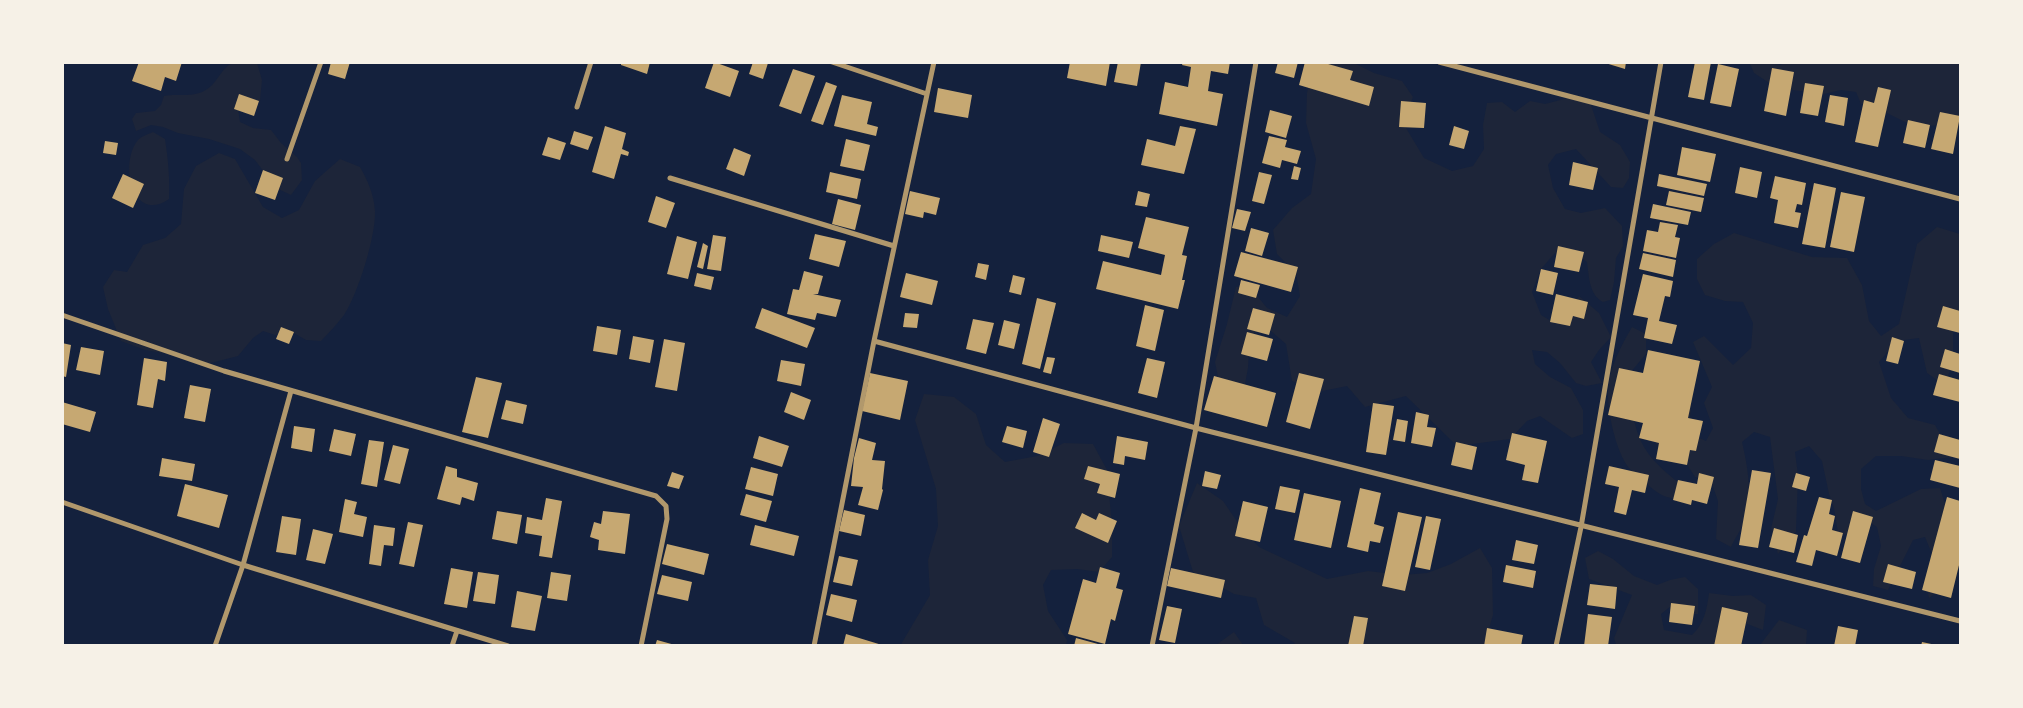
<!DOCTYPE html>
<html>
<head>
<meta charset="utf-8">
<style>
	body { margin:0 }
	#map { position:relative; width:2023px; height:708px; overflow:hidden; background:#14213d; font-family:"Noto Serif",serif }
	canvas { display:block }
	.frame { position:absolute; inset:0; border:64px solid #f6f1e7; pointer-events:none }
</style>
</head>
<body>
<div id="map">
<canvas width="2023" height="708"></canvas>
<div class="frame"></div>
</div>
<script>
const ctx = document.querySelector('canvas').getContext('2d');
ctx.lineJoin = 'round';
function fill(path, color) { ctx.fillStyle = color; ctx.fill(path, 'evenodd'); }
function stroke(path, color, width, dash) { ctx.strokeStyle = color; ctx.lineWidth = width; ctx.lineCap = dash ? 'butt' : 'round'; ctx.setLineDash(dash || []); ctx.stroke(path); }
const green = new Path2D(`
	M1783 62 1960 63V124L1925 126 1905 122 1881 110 1861 104 1856 92 1841 90 1824 94 1777 88 1754 73 1750 64 1763 63 1781 65Z
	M232 63H257L262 80 260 101 238 109 240 122 253 128 271 130 281 143 297 157 301 163 302 180 291 195 276 188 255 160 240 149 209 139 178 133 163 127 151 125 136 131 132 119 136 113 155 111 161 105 164 96C177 93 191 98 204 91 217 85 220 69 232 63Z
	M1316 63H1354L1374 73 1402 81 1413 97 1403 123 1424 158 1452 171 1473 166 1484 149 1483 125 1487 103 1502 102 1515 112 1530 101 1545 104 1572 97 1591 105 1600 132 1620 145 1630 162 1629 178 1623 188 1611 187 1576 149 1556 154 1548 165 1553 188 1565 209 1581 213 1605 208 1622 226 1623 246 1616 258 1614 282 1610 300 1603 302C1589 295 1589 276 1587 262L1572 251 1555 253 1541 269 1532 292 1541 315 1556 324 1567 317 1579 296 1599 313 1611 337 1599 350 1591 362 1602 383 1586 386 1576 383 1560 363 1547 352 1532 350 1535 364 1550 377 1571 388 1583 410V434L1572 438 1540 416 1527 421 1510 439 1457 446 1406 396 1365 407 1347 386 1322 391 1292 381 1286 344 1265 326 1250 336 1248 368 1243 395 1220 387 1215 362 1227 324 1236 287H1250L1267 308 1287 317 1300 296 1296 273 1277 254 1273 230 1292 208 1311 194 1316 159 1306 123 1307 93 1311 72Z
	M153 132 165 139C168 159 170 178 169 199 132 225 118 161 139 139 142 136 149 134 153 132Z
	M219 153 235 159 263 207 282 218 299 210 315 181 340 159 360 167C368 181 374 195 375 211 376 236 358 294 344 315 337 324 329 333 321 341L306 340 292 332 275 335 263 331 253 338 238 356 203 365 182 356 145 350 121 341 108 309 103 287 114 270 127 272 143 245 165 238 181 224 184 189 196 166Z
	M1937 227 1960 234V307L1953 327V364L1944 385 1927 373 1919 338 1897 341 1879 362 1891 398 1908 418 1935 425 1953 457 1928 460 1901 456H1876L1861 469V489L1865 504 1876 511 1921 489 1940 488 1951 523 1941 589 1929 598 1925 579 1932 554 1925 537 1913 540 1888 590 1873 586 1874 569 1881 546 1877 527 1861 517 1854 537 1838 533 1834 508 1829 494 1822 461 1809 446 1795 452 1798 475 1796 532 1778 554 1771 529 1778 499 1770 437 1754 432 1742 442C1748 468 1753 496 1744 522 1741 530 1735 538 1731 547L1716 539 1718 501 1711 481 1695 477 1682 457 1656 444 1659 411 1689 379 1691 410 1688 428 1695 436 1706 441 1713 428 1704 403 1712 387 1693 342 1704 336 1733 365 1751 348 1753 323 1743 302 1725 301 1705 295 1697 279V259L1714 244 1734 233 1812 257 1847 258 1862 285 1869 321 1881 336 1899 324 1917 244Z
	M1632 327 1646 334V354L1629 374C1634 431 1634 449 1682 485V498C1666 500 1658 494 1646 483 1640 478 1633 473 1629 468 1616 452 1607 411 1608 391 1609 368 1621 346 1632 327Z
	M924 394 954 397 976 414 986 445 1005 462 1037 456 1064 443 1093 444 1107 470 1112 526V557L1099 572 1077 569 1051 570 1043 585 1048 611 1067 640 1066 645 900 646 930 595 928 560 938 526 936 489 915 420Z
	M1197 483 1223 501 1243 530 1259 547 1327 579 1368 571 1402 575 1427 573 1451 564 1480 548 1492 568 1493 615 1484 645H1293L1295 643 1264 625 1256 598 1234 594 1193 572 1179 526Z
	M1598 551 1613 559 1634 576 1657 585 1670 580 1685 577 1698 589V614H1680L1671 606 1661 614 1664 630 1692 635C1704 624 1707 609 1709 593L1733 596 1751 595 1766 605 1763 630 1737 620 1717 645H1616L1614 638 1632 595 1589 579 1585 558Z
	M1779 620 1807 630 1806 645H1760Z
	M1234 632 1243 645H1216Z`);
const building = new Path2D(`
	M139 62H182L176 81 165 77 161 91 132 81Z
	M331 62H350L345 79 328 74Z
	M621 62H650L647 74 621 65Z
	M714 62 739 71 730 97 705 88Z
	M753 62 768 63 763 79 749 74Z
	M1070 62H1110L1106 86 1067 78Z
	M1118 62H1141L1137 86 1114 82Z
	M1183 62H1230L1228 74 1211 71 1208 91 1223 94 1217 126 1159 114 1165 82 1188 87 1191 67 1182 65Z
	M1278 62H1298L1294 78 1275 73Z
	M1305 62H1321L1353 71 1350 80 1374 87 1369 106 1299 85Z
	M1602 62H1626L1625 69Z
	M1695 62H1711L1704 100 1688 97Z
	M1718 64 1739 69 1731 107 1710 103Z
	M1772 68 1794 72 1786 116 1764 111Z
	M793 69 815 76 801 114 779 106Z
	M826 82 837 86 823 125 811 121Z
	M1805 83 1824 86 1818 116 1800 113Z
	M1878 87 1891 90 1878 147 1855 142 1864 100 1874 103Z
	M938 88 972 95 968 118 934 112Z
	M239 94 259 101 254 116 234 109Z
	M842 95 872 102 867 124 878 127 876 136 834 126Z
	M1830 95 1848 98 1844 126 1825 122Z
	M1401 101 1426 103 1424 128 1399 127Z
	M1270 110 1292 116 1286 138 1265 132Z
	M1940 112 1960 116 1953 154 1931 149Z
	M1908 120 1930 125 1925 148 1903 143Z
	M605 126 626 133 622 149 629 152 628 156 621 154 614 179 592 172Z
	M1180 126 1196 129 1184 174 1141 165 1147 139 1175 146Z
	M1454 126 1469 131 1464 149 1449 145Z
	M574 131 593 137 588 150 570 144Z
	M1269 136 1287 140 1285 147 1301 151 1297 164 1282 160 1280 168 1262 163Z
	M548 137 566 143 560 160 542 155Z
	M846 139 870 145 864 171 840 166Z
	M105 141 118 143 116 155 103 153Z
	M1682 147 1716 154 1710 182 1677 175Z
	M734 148 751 155 744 176 726 169Z
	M1573 162 1598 168 1593 190 1569 185Z
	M1294 166 1301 168 1298 180 1291 179Z
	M1740 167 1762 172 1757 198 1735 193Z
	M263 170 283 178 275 200 255 193Z
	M830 172 861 179 857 199 826 192Z
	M1259 172 1272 175 1264 204 1252 201Z
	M123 174 144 184 133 208 112 198Z
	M1659 174 1707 184 1704 196 1657 186Z
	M1775 176 1806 183 1802 205 1797 204 1795 212 1801 213 1798 228 1774 223 1778 200 1770 198Z
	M1814 183 1836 188 1825 248 1802 244Z
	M910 191 940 198 936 215 924 212 923 218 905 214Z
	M1138 191 1150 194 1147 207 1135 205Z
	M1669 191 1704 198 1701 212 1666 205Z
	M1841 192 1865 197 1854 252 1830 247Z
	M656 196 675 203 666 228 648 222Z
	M838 199 861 205 855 230 832 224Z
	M1653 204 1691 212 1688 225 1650 218Z
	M1237 209 1251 212 1245 231 1232 228Z
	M1146 217 1189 227 1182 255 1187 256 1182 280H1185L1178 309 1096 289 1103 261 1161 275 1165 255 1138 248Z
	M1660 222 1678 225 1675 237 1680 238 1676 258 1643 251 1647 230 1658 232Z
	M1251 228 1269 233 1262 256 1245 251Z
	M815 234 846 241 839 267 809 259Z
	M713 235 726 237 721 271 707 269Z
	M1101 235 1133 242 1129 258 1098 251Z
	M677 236 697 242 688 279 667 274Z
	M703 243 708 246 703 269 697 267Z
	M1558 246 1584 252 1579 272 1554 267Z
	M1241 252 1298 267 1291 292 1234 276Z
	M1643 253 1676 260 1673 277 1639 269Z
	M978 263 989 265 986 280 975 277Z
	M1541 269 1558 273 1553 295 1536 291Z
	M804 271 823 276 818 294H813L841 300 836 317 817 313 815 320 787 314 793 289 799 290Z
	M697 273 714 277 711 290 694 286Z
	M906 273 938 281 932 305 900 297Z
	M1643 274 1673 281 1670 297 1665 296 1659 321 1677 325 1672 344 1644 338 1648 318 1633 315Z
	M1013 275 1025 278 1021 295 1009 292Z
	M1241 280 1260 285 1256 298 1238 293Z
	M1556 294 1588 302 1584 319 1573 316 1570 326 1550 322Z
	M1037 298 1056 303 1040 369 1022 364Z
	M1145 305 1164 310 1155 351 1136 346Z
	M1943 306 1960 311V333L1937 327Z
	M762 308 815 328 807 348 755 328Z
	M1253 308 1275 314 1269 335 1247 329Z
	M905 313 919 314 917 328 903 327Z
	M973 319 994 323 986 354 966 349Z
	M1004 320 1020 324 1014 349 998 345Z
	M597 326 621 330 617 355 593 351Z
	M281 327 294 332 289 344 276 339Z
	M1247 332 1273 339 1267 361 1241 354Z
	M633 336 654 340 650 363 629 359Z
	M1892 337 1904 341 1898 364 1886 361Z
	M664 339 685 343 677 391 655 387Z
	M62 343 71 345 66 377 62 376Z
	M81 347 104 351 100 375 76 370Z
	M1945 349 1960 354V373L1940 367Z
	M1648 350 1700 361 1688 418 1703 421 1696 451 1690 450 1687 465 1656 459 1659 443 1639 438 1643 423 1608 415 1619 368 1643 373Z
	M1047 357 1055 358 1051 374 1043 372Z
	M144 358 167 362 165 381 158 379 153 408 137 405Z
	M1147 358 1165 362 1157 398 1138 393Z
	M781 360 805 364 801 386 777 381Z
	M870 373 908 381 900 420 862 411Z
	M1299 373 1324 379 1310 429 1286 422Z
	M1939 374 1960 380V402L1933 395Z
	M1214 376 1276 393 1267 427 1204 410Z
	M476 377 502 383 488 438 462 432Z
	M190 385 211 389 205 422 184 418Z
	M791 392 811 400 804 420 784 412Z
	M506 400 527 405 523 424 501 419Z
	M62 402 96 412 90 432 62 424Z
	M1373 403 1394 406 1386 455 1366 452Z
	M1416 412 1429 415 1427 427 1436 428 1432 447 1411 443Z
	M1043 418 1060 424 1049 457 1033 452Z
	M1397 419 1408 421 1405 442 1393 440Z
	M294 426 315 429 312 452 291 448Z
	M1007 426 1027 431 1023 448 1002 442Z
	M334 429 356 434 351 456 329 451Z
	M1512 433 1547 441 1538 483 1522 480 1525 465 1506 460Z
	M1939 434 1960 440V459L1934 452Z
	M759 436 789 446 782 467 753 458Z
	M1117 436 1148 442 1145 460 1125 456 1124 465 1113 463Z
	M859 438 876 443 872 460 885 461 882 489 883 490 878 510 858 505 863 487 851 486 854 458Z
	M369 440 384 442 377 487 361 484Z
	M1456 442 1477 447 1472 470 1451 465Z
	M393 445 409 449 400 484 384 480Z
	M162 458 195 464 192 481 159 476Z
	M1935 460 1960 466V488L1930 480Z
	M446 466 457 469V477L478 483 474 501 462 497 460 505 437 499Z
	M1088 466 1120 474 1115 498 1097 493 1100 484 1084 479Z
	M1609 466 1649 475 1645 493 1632 490 1626 515 1614 512 1619 487 1605 484Z
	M751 467 778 474 773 496 745 489Z
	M1752 470 1771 473 1758 548 1739 545Z
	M1205 471 1221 475 1217 489 1202 486Z
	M672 472 684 476 679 489 667 486Z
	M1699 473 1714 477 1707 504 1692 500 1691 505 1673 500 1678 480 1697 484Z
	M1796 473 1810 477 1806 491 1792 487Z
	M185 484 228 495 219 528 177 516Z
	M1280 486 1300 490 1295 513 1275 509Z
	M1360 488 1381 493 1374 524 1384 527 1380 543 1370 541 1368 552 1347 547Z
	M1304 493 1341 501 1331 548 1294 540Z
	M746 494 772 501 766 522 740 515Z
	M1819 497 1832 500 1829 514 1835 516 1832 530 1843 533 1837 556 1816 550 1812 566 1796 562 1804 535 1807 536Z
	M1947 497 1960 501V561L1951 598 1922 590Z
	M546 498 562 501 552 558 539 556 542 536 525 533 527 517 542 520Z
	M345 499 357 502 354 514 367 517 363 537 339 532Z
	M1243 501 1268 507 1260 542 1235 536Z
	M844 510 865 515 861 536 839 531Z
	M497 511 522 515 517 544 492 539Z
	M603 511 630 514 625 554 598 550 599 540 590 537 594 522 601 524Z
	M1853 511 1873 517 1860 563 1841 558Z
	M1398 512 1422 517 1405 591 1382 586Z
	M1082 513 1096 520 1099 513 1117 521 1108 543 1075 528Z
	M282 516 301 519 296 555 276 552Z
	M1426 516 1441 519 1430 570 1415 567Z
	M408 522 423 525 414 567 399 564Z
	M374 525 395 528 393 546 384 545 381 566 369 564Z
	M755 525 799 536 794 556 750 545Z
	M1774 528 1798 535 1794 553 1769 547Z
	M313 529 333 534 325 564 306 560Z
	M1516 540 1538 545 1534 564 1512 560Z
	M667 544 709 554 704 575 662 564Z
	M839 556 858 560 852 586 833 582Z
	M1888 564 1916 572 1912 589 1883 582Z
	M1506 565 1536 571 1533 588 1503 582Z
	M1100 567 1120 573 1116 588 1123 590 1115 621 1111 619 1105 644 1068 634 1083 579 1096 583Z
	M451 568 473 572 467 608 444 604Z
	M1171 568 1225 580 1221 598 1167 586Z
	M478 572 499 575 495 604 473 601Z
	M551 572 571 575 567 601 547 598Z
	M662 575 692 582 688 601 657 594Z
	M1590 584 1617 587 1615 609 1587 605Z
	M517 591 542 596 535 631 511 627Z
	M831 594 857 600 852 622 826 615Z
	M1671 603 1695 606 1692 625 1669 622Z
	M1167 606 1182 609 1175 643 1159 640Z
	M1722 607 1748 613 1741 646H1714Z
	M1588 614 1612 617 1608 646H1584Z
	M1354 616 1368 618 1363 646H1348Z
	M1838 626 1858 630 1855 646H1834Z
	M1487 628 1523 635 1521 646H1484Z
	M846 634 882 645V646H843Z
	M1076 638 1098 644 1097 646H1074Z
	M657 640 675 645V646H655Z
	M1922 642 1936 645V646H1921Z`);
const minor = new Path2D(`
	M832 62 927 94
	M1439 62 1960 199
	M577 107 591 62
	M287 159 321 62
	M670 178 894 246
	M62 315 224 371 656 496 666 506 667 519 641 646
	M874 341 1196 428 1960 621
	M62 502 243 565 508 646
	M215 646 243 565 291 391
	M452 646 457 631
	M814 646 874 341 934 62
	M1152 646 1196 428 1256 62
	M1556 646 1581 527 1661 62`);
fill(green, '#1d2539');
fill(building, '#c6a872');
stroke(minor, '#b1986c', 5);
</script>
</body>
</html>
